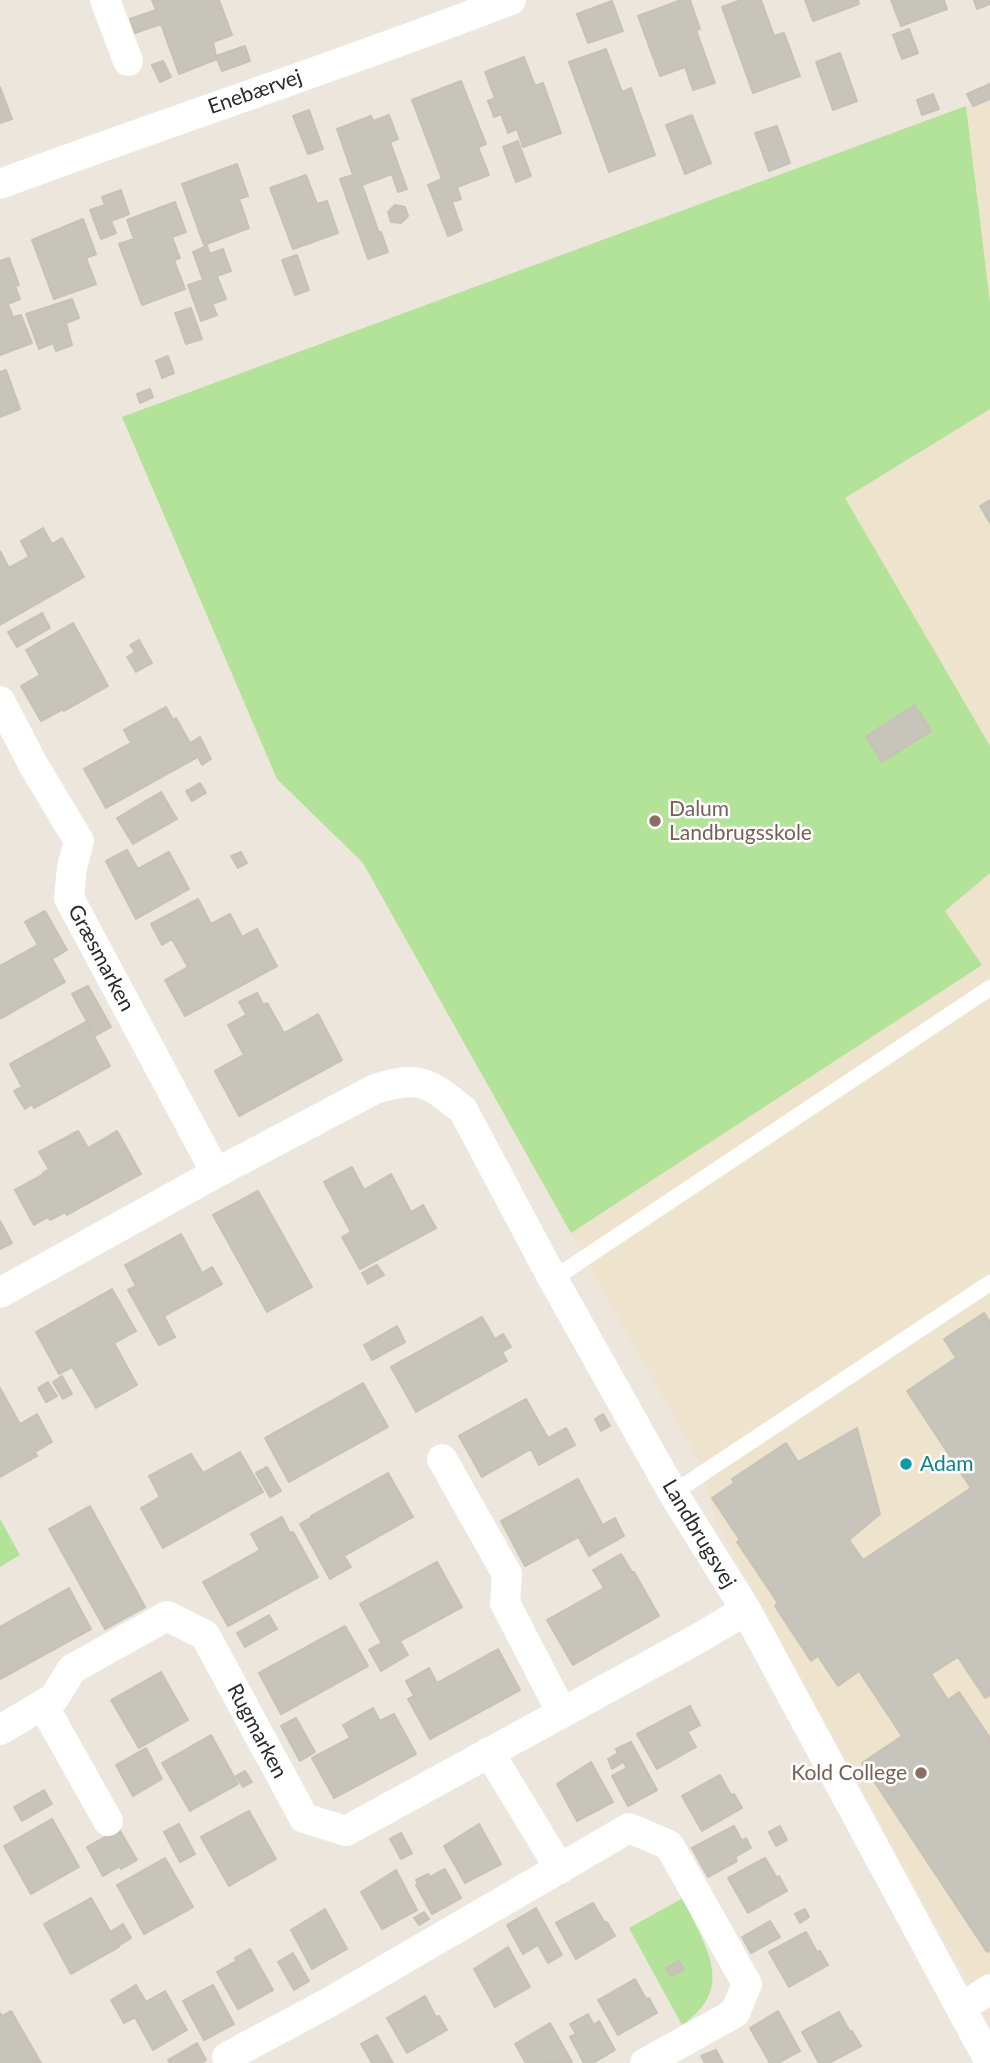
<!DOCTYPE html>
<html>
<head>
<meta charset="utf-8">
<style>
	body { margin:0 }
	canvas { display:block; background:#ece6dc }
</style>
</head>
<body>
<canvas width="990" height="2063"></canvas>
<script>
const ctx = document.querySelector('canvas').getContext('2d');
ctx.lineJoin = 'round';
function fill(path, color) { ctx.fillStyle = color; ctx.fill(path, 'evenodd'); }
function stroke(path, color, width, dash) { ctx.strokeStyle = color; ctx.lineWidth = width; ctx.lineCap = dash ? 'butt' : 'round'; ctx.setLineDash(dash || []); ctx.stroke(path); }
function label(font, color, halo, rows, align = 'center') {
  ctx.font = font + ' Lato,sans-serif'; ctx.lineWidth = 5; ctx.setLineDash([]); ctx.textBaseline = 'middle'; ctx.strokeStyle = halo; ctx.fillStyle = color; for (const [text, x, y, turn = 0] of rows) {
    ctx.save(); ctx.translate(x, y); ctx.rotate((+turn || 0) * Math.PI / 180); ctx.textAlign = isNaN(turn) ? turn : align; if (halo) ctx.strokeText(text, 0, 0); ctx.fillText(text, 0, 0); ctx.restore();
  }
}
const education = new Path2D(`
	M990 97V2024L716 1522 700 1463 363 863 277 779 122 417Z`);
const green = new Path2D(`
	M966 106 990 303V409L845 498 990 746V873L945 911 982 965 571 1233 363 863 277 779 122 417Z
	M0 1519 20 1555 0 1567Z
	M683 1898C704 1946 738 1987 682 2025L629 1928Z`);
const building = new Path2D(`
	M152 0H219L232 35 213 42 216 56 245 46 250 61 222 71 217 59 179 74 161 24 135 33 130 19 156 10Z
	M681 0H690L700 29 696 30 715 83 693 90 685 67 660 76 638 16Z
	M741 0H761L774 36 784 33 800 76 753 93 722 7Z
	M805 0H858L859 4 813 21Z
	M891 0H944L947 9 901 26Z
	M974 0H990V4L977 9Z
	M612 1 623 31 588 43 577 14Z
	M909 29 918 53 902 59 893 35Z
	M606 49 622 92 631 88 655 155 609 172 569 62Z
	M840 53 857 101 833 110 816 62Z
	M524 57 535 86 543 83 561 133 523 147 517 129 508 133 501 114 494 117 488 101 495 98 485 72Z
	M163 61 171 77 160 82 152 65Z
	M461 81 486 144 478 147 489 175 457 187 461 199 452 202 462 230 448 236 428 185 442 179 412 100Z
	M990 84V99L973 106 967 94Z
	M0 87 12 119 0 123Z
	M933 94 939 109 922 115 917 100Z
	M309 110 323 149 308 154 293 116Z
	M389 115 398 139 390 142 407 189 398 192 392 174 362 185 379 233 381 232 388 252 368 259 340 179 353 175 337 129 371 116 373 121Z
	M692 115 711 163 685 174 666 125Z
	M777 126 790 163 769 171 755 133Z
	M518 141 531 176 516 182 503 147Z
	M237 164 248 196 239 199 249 228 204 245 182 184Z
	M306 175 317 204 327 201 338 233 293 249 270 188Z
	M121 190 129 214 111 221 116 233 101 239 90 210 105 205 102 197Z
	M175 202 186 232 172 237 180 258 174 260 185 289 142 305 119 244 134 239 127 220Z
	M395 205 405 207 408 216 401 223 391 222 388 212Z
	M83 219 96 254 86 258 96 284 54 299 32 240Z
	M207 246 210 254 223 249 231 271 217 276 226 299 212 304 217 315 201 321 188 285 203 280 193 252Z
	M297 255 309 290 295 295 282 260Z
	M9 258 19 285 15 286 20 299 8 304 13 317 21 315 32 343 0 355V261Z
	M72 299 79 318 66 323 72 345 56 351 53 343 39 349 26 314Z
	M191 308 202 339 186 344 175 313Z
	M168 356 174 373 162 378 156 361Z
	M6 370 20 409 0 417V372Z
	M150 389 153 397 140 403 137 394Z
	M990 500V523L980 506Z
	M43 528 52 544 62 538 84 577 0 625V551L9 568 29 557 21 541Z
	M42 613 50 628 17 647 8 632Z
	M73 623 108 686 64 711 63 709 41 721 21 686 40 675 26 650Z
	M139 640 152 663 136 672 127 657 135 652 130 645Z
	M915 705 931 731 882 762 866 736Z
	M166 707 173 720 176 718 190 743 200 737 211 759 202 765 198 757 106 808 84 769 131 743 124 730Z
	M200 783 206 793 192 801 186 791Z
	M161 792 177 819 133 844 117 818Z
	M127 850 138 869 169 852 189 889 136 919 106 861Z
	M241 852 247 863 238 868 231 856Z
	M198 899 211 924 230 914 242 937 257 929 277 966 185 1016 165 980 188 967 172 939 162 945 151 924Z
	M45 911 67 950 52 959 65 982 0 1019V966L38 945 25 922Z
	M88 986 111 1027 95 1036 72 994Z
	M257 993 263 1004 246 1014 239 1002Z
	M267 1003 284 1033 318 1014 342 1060 239 1116 215 1071 244 1055 228 1025Z
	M86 1022 110 1066 34 1108 32 1104 25 1109 14 1091 22 1087 10 1064Z
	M78 1131 88 1148 117 1131 141 1174 67 1215 65 1212 50 1220 48 1217 34 1225 15 1190 44 1174 43 1173 49 1169 39 1152Z
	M352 1167 364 1190 391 1174 411 1212 423 1205 436 1228 360 1269 342 1237 351 1232 324 1182Z
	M258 1191 312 1287 267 1312 213 1215Z
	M0 1221 12 1243 0 1249Z
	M181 1234 202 1273 212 1267 222 1284 164 1316 175 1337 159 1345 128 1290 136 1286 125 1265Z
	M377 1265 384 1275 368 1284 362 1273Z
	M112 1289 136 1331 114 1343 137 1385 96 1408 72 1367 59 1374 36 1332Z
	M984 1313 990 1322V1695L985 1698 958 1657 931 1674 948 1700 959 1692 990 1738V1950L987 1952 862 1763 902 1736 859 1671 838 1686 818 1656 811 1661 775 1606 778 1603 737 1542 740 1540 712 1498 734 1483 732 1479 786 1443 798 1462 857 1428 880 1514 849 1540 863 1560 971 1488 907 1391 956 1358 944 1339Z
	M482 1317 495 1339 503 1334 511 1347 502 1352 507 1361 416 1412 391 1367Z
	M397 1326 405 1342 372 1360 364 1345Z
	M62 1376 72 1394 63 1399 53 1382Z
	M48 1382 57 1396 46 1402 38 1388Z
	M363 1383 388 1427 289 1482 265 1438Z
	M0 1388 20 1424 37 1414 52 1442 35 1452 37 1456 0 1477Z
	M526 1399 548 1438 566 1428 575 1445 539 1465 531 1449 482 1477 459 1436Z
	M603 1414 610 1426 601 1431 595 1419Z
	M240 1452 263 1492 163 1548 141 1508 160 1497 149 1476 191 1454 203 1473Z
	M267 1467 281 1491 270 1497 256 1473Z
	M388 1473 413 1517 344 1556 351 1567 330 1579 300 1524 312 1517 311 1516Z
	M578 1479 602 1524 525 1566 501 1521Z
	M90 1506 145 1607 105 1629 49 1529Z
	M282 1517 290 1533 293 1532 318 1577 228 1626 203 1582 260 1550 251 1534Z
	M615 1518 624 1536 589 1556 579 1538Z
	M621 1554 632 1572H634L659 1616 573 1665 547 1620 604 1588 593 1570Z
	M437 1562 462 1607 400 1641 408 1655 381 1671 369 1650 380 1644 383 1650 385 1649 360 1604Z
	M69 1588 91 1629 0 1679V1627Z
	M269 1615 277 1629 245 1647 237 1633Z
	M345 1626 368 1666 281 1714 259 1673Z
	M498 1649 520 1690 430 1739 408 1699 414 1696 406 1681 429 1668 437 1683Z
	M161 1672 188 1720 139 1748 111 1700Z
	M690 1706 700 1725 685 1733 686 1734 688 1733 696 1747 657 1769 637 1734Z
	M373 1708 380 1721 394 1714 416 1754 334 1798 312 1758 350 1738 343 1725Z
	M296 1718 315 1752 300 1761 281 1726Z
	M211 1735 238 1784 190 1811 162 1763Z
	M631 1742 657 1790 628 1806 612 1776 627 1768 623 1762 612 1769 608 1759 618 1753 616 1749Z
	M146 1748 162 1779 133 1796 116 1765Z
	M591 1762 613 1802 577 1821 557 1784Z
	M245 1771 252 1782 243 1787 236 1776Z
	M720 1775 731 1795 734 1794 742 1808 702 1831 682 1796Z
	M44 1790 52 1804 22 1821 14 1807Z
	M249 1811 276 1859 229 1886 201 1837Z
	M52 1819 79 1867 31 1894 4 1846Z
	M179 1824 195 1854 180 1862 164 1832Z
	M479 1824 501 1864 465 1883 444 1846Z
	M734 1826 742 1841 746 1838 751 1848 735 1857 737 1861 708 1877 692 1848Z
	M780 1826 787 1840 776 1846 769 1832Z
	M119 1829 137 1860 121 1869 120 1866 103 1876 87 1847Z
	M401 1833 412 1853 401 1859 390 1839Z
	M165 1858 193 1907 144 1934 117 1885Z
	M765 1858 777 1878 779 1876 787 1891 748 1913 728 1878Z
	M445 1869 461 1898 432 1914 416 1885 418 1884 416 1880 428 1874 430 1877Z
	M396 1870 417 1910 382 1929 361 1892Z
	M91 1898 119 1947 71 1974 44 1924Z
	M593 1903 605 1923 607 1922 615 1936 576 1959 556 1923Z
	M536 1908 562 1955 548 1963 538 1945 523 1954 507 1925Z
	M325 1909 347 1949 312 1969 291 1930Z
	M805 1909 809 1917 800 1923 795 1914Z
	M424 1912 429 1919 419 1925 414 1918Z
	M770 1921 780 1937 751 1953 742 1937Z
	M123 1924 131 1938 120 1945 112 1931Z
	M806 1932 817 1952 820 1951 828 1965 789 1987 769 1952Z
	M508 1947 530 1987 495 2007 474 1969Z
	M250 1949 273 1990 238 2009 217 1972 236 1961 235 1958Z
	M293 1953 309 1981 294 1990 278 1962Z
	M679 1961 684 1969 671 1976 666 1968Z
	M635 1979 646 1999 649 1998 657 2013 618 2035 598 2000Z
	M136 1985 146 2002 165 1991 187 2030 153 2050 135 2017 124 2023 111 2000Z
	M213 1985 234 2024 204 2040 183 2001Z
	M425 1996 436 2017 439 2016 447 2030 407 2053 387 2018Z
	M11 2011 41 2063H0V2013L2 2016Z
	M778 2011 800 2051 778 2063H770L750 2028Z
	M839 2012 850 2032 852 2031 861 2046 829 2063H819L802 2032Z
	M588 2014 594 2025 599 2021 615 2050 593 2063H584L570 2037 576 2034 570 2024Z
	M550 2023 572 2062 526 2063 515 2044Z
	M377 2035 393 2063H372L361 2044Z
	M197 2043 206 2060 201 2063H170L168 2060Z
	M716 2050 723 2063H705L701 2056Z`);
const lane = new Path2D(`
	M553 1279 990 988
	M673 1493 990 1283`);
const street = new Path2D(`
	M105 0 128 61
	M0 184C170 121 342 65 511 0
	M0 701 34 766 79 841 72 867 69 898 216 1173
	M0 1293 216 1173 375 1089C420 1075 428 1082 463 1110L553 1279 673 1493 746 1610 990 2062
	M442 1459 507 1574 505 1603 562 1713
	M43 1705 108 1821
	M0 1730 54 1698 72 1669 167 1616 205 1635 304 1818 346 1831 699 1638 746 1610
	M489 1752 560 1869
	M961 2008 990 1989
	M227 2057 328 2003 629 1828 669 1845 747 1984 735 2013 645 2063`);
const markers = [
	[655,821,7,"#8d6e63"],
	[906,1464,7,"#0f9aa8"],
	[921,1773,7,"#8d6e63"]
];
const streetNames = [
	["Enebærvej",255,92,-19],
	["Græsmarken",101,958,62],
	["Landbrugsvej",699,1534,59],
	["Rugmarken",257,1731,62]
];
const educationNames = [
	["Dalum",669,809],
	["Landbrugsskole",669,833],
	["Kold College",907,1773,"right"]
];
const cultureNames = [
	["Adam",920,1464]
];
fill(education, '#eee3cc');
fill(green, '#b2e399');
fill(building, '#c7c4bb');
stroke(building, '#c8c2b6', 2);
stroke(lane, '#fff', 16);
stroke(street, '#fff', 30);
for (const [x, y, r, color] of markers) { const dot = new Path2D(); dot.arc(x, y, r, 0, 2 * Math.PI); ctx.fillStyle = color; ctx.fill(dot); stroke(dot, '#fff', 2.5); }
label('21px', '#2a2a2a', '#fff', streetNames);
label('21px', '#785e54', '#fff', educationNames, 'left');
label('21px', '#0d838f', '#fff', cultureNames, 'left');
</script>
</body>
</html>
